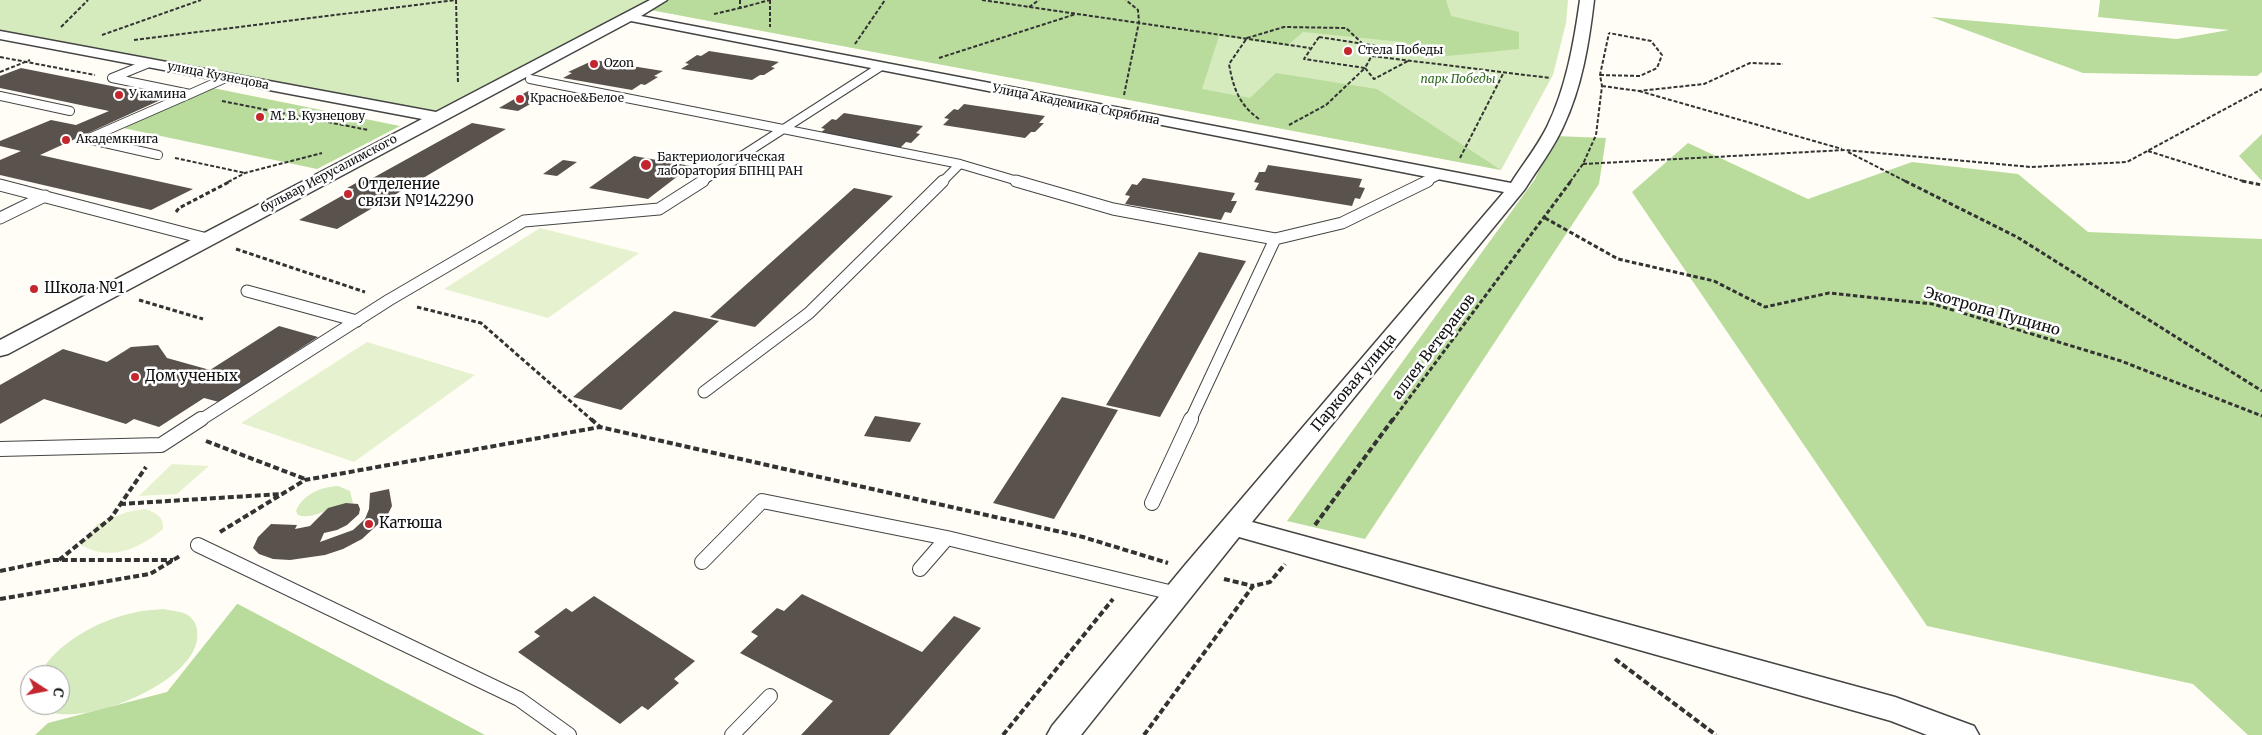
<!DOCTYPE html>
<html>
<head>
<meta charset="utf-8">
<style>
	body { margin:0 }
	#map { position:relative; width:2262px; height:735px; overflow:hidden; background:#fffdf5; font-family:Merriweather,serif }
	canvas { display:block }
	.north { position:absolute; left:20px; top:665px; width:50px; height:50px; box-sizing:border-box; background:#fff; border:1px solid #a0a0a0; border-radius:50%; rotate:101deg; font-size:14px; font-weight:700; line-height:20px; text-align:center; color:#111 }
	.north::after { content:''; display:block; margin:auto; width:18px; height:22px; background:#c4262e; clip-path:polygon(50% 0,100% 100%,50% 72%,0 100%) }
</style>
</head>
<body>
<div id="map">
<canvas width="2262" height="735"></canvas>
<div class="north">С</div>
</div>
<script>
const ctx = document.querySelector('canvas').getContext('2d');
ctx.lineJoin = 'round';
function fill(path, color) { ctx.fillStyle = color; ctx.fill(path, 'evenodd'); }
function stroke(path, color, width, dash) { ctx.strokeStyle = color; ctx.lineWidth = width; ctx.lineCap = dash ? 'butt' : 'round'; ctx.setLineDash(dash || []); ctx.stroke(path); }
function label(font, color, halo, rows, align = 'center') {
  ctx.font = font + ' Merriweather,serif'; ctx.lineWidth = 5; ctx.setLineDash([]); ctx.textBaseline = 'middle'; ctx.strokeStyle = halo; ctx.fillStyle = color; for (const [text, x, y, turn = 0] of rows) {
    ctx.save(); ctx.translate(x, y); ctx.rotate((+turn || 0) * Math.PI / 180); ctx.textAlign = isNaN(turn) ? turn : align; if (halo) ctx.strokeText(text, 0, 0); ctx.fillText(text, 0, 0); ctx.restore();
  }
}
const green = new Path2D(`
	M0 0H648L458 102 442 113 0 32Z
	M669 0H1568L1566 23 1553 75 1501 170 651 10Z
	M338 486 350 491 353 503C334 503 315 521 298 515L296 511C303 494 321 487 338 486Z
	M164 609C172 611 182 611 189 616 197 622 198 631 197 640 190 687 68 735 35 705H60V675H39C56 643 99 620 133 613 143 610 154 610 164 609Z`);
const forest = new Path2D(`
	M669 0H1446L1451 16 1519 32V49L1437 57 1402 42 1303 32 1287 46 1219 36 1202 89 1250 98 1276 73 1377 89 1501 170 651 10Z
	M2100 0H2262V72L2257 76 2083 73 1931 17 2177 39 2229 30 2098 17Z
	M213 88 400 126 317 169 123 128Z
	M2262 134V181L2239 156Z
	M1555 136 1606 138 1599 184 1365 539 1287 521 1535 179Z
	M1688 143 1808 199 1912 162 2018 174 2088 232 2262 239V735H2248L2193 684 1927 626 1632 192Z
	M237 604H238L485 735H35L48 723 167 692Z`);
const pitch = new Path2D(`
	M540 228 639 253 548 318 444 289Z
	M367 342 475 375 354 462 241 423Z
	M172 464 209 466 177 494 139 496Z
	M145 509C156 513 164 516 163 529 139 549 110 562 81 545L97 524 127 512Z`);
const building = new Path2D(`
	M709 51 779 62 771 67 775 68 764 75H760L752 80 681 69 689 64 685 63 697 55 701 56Z
	M594 60 663 71 654 76 658 77 645 85 641 84 632 90 563 78 572 73 568 72Z
	M21 68 167 97 40 155 193 189 151 210 0 175V160L21 151 0 146V141L51 120 76 125 109 111 0 88V76Z
	M528 91 546 95 518 111 499 108Z
	M964 104 1045 116 1039 123H1044L1035 132H1031L1025 138 943 125 949 119 944 118 954 109 958 110Z
	M844 113 923 126 916 133 920 134 911 143 906 142 899 149 818 135 825 129 821 128 832 119 836 120Z
	M472 123 506 129 337 229 299 220 354 189 347 188 365 178 371 179Z
	M634 156 691 166 648 199 589 188Z
	M563 160 577 162 557 176 543 174Z
	M1268 165 1362 179 1359 187 1365 188 1360 199 1355 198 1352 206 1255 190 1259 183 1254 182 1259 172H1265Z
	M1143 178 1235 193 1231 201H1237L1231 213 1225 212 1221 220 1125 204 1130 196 1125 195 1132 184 1137 185Z
	M854 188 893 196 755 327 710 317Z
	M1199 252 1246 261 1160 417 1106 405Z
	M674 311 719 321 621 410 573 397Z
	M279 326 318 337 219 402 204 398 159 427 134 419 126 424 44 399 0 424V385L63 349 107 362 131 347 158 345 167 358 210 370Z
	M1062 397 1118 410 1054 519 993 503Z
	M875 416 921 423 910 442 864 436Z
	M389 489 392 506 387 516 362 539 343 549 325 555 290 560 273 559 259 554 253 548 258 537 271 524 297 525 295 529 310 526 328 508 346 503 358 504 360 509 359 514 347 525 337 530 324 533 320 542 353 530 365 519 369 509 370 493Z
	M802 594 922 652 954 616 981 628 889 735H801L833 701 740 653 758 636 751 632 777 608 784 611Z
	M594 596 695 661 674 679 679 683 648 710 642 706 620 724 518 652 540 636 534 632 566 608 572 612Z`);
const pathFar2 = new Path2D(`
	M456 0 458 84
	M740 0V8L770 0
	M770 0V27
	M982 0 1310 48
	M1029 7 1039 0
	M714 14 740 8
	M61 27 88 0
	M102 35 201 0
	M1319 37 1377 46 1365 68 1304 59Z
	M134 40 456 0
	M855 44 885 0
	M1372 56 1550 78
	M0 57 95 75
	M939 58 1076 14
	M0 72 30 60
	M1600 75 1640 76 1657 68 1662 55 1651 41 1609 33
	M1602 86 1639 91 1704 84 1750 63 1783 64
	M1639 91 1842 149
	M1124 95 1139 22 1138 10 1126 0
	M222 101 368 130
	M1259 119C1239 105 1233 87 1229 64L1247 38 1284 27 1346 28 1363 44
	M1289 125 1326 105 1365 68 1374 79 1408 61
	M2148 151 2246 182
	M1848 152 1907 182
	M175 158 245 173
	M1460 158 1504 72
	M1583 164 1845 150 2031 167 2127 162 2262 89
	M228 182 245 173 322 153
	M1570 182 1583 164 1596 135 1602 86 1600 75 1609 33`);
const pathFar1 = new Path2D(`
	M1905 181 2017 237 2262 391
	M2242 181 2262 185
	M176 212 179 208 231 181
	M1545 218 1618 259 1714 281 1765 307 1829 293 1933 304 2121 361 2262 416
	M236 249 365 292
	M139 300 203 319
	M417 307 481 323 593 421
	M1392 421 1571 181`);
const path = new Path2D(`
	M591 419 600 427
	M206 441 305 479
	M120 504 282 494
	M1315 525 1393 419
	M220 532 305 480 600 427 1083 537 1168 563
	M59 560 111 518 146 467
	M0 571 53 560H173
	M1224 579 1253 586
	M0 599 150 574 180 556
	M1615 659 1716 735
	M1003 735 1113 599
	M1144 735 1253 586 1270 582 1285 564`);
const laneFar2 = new Path2D(`
	M149 63 112 78 190 94 87 139 158 155
	M530 79 960 164 942 182
	M190 94 228 77
	M0 96 70 111
	M960 164 1021 182
	M701 182 880 67
	M1425 182 1439 175`);
const laneFar1 = new Path2D(`
	M1016 181 1113 209 1275 239
	M0 185 207 239
	M0 218 45 196
	M247 291 357 321
	M704 392 809 313 943 181
	M199 421 389 300 524 221 659 209 703 181
	M1190 421 1275 239 1342 223 1428 181`);
const lane = new Path2D(`
	M0 449 161 445 201 419
	M1152 503 1191 419
	M198 545 519 699 569 735
	M702 562 762 501 947 538
	M920 569 947 538 1177 594
	M732 735 770 696`);
const street = new Path2D(`
	M650 0H667L641 16 1511 183C1523 164 1537 147 1547 127 1566 88 1574 43 1580 0H1594C1589 43 1582 87 1563 127 1553 149 1538 168 1525 189L1252 522 1895 697 1974 726 1979 735H1927L1891 721 1239 537 1081 735H1047L1052 726 1185 565 1504 192 631 21 8 354 0 356V340L422 119 0 39V31L436 112Z`);
const markers = [
	[1348,51,5,"#c4262e"],
	[594,64,5,"#c4262e"],
	[119,95,5,"#c4262e"],
	[520,99,5,"#c4262e"],
	[260,117,5,"#c4262e"],
	[66,140,5,"#c4262e"],
	[646,165,6,"#c4262e"],
	[348,194,5,"#c4262e"],
	[34,289,5,"#c4262e"],
	[135,377,5,"#c4262e"],
	[369,524,5,"#c4262e"]
];
const farPoinames = [
	["Стела Победы",1358,51],
	["Ozon",604,64],
	["У камина",129,95],
	["Красное&Белое",530,99],
	["М. В. Кузнецову",270,117],
	["Академкнига",76,140],
	["Бактериологическая",657,158],
	["лаборатория БПНЦ РАН",657,172]
];
const farStreetnames = [
	["улица Кузнецова",218,76,11],
	["Улица Академика Скрябина",1076,105,11],
	["бульвар Иерусалимского",329,174,-28]
];
const farParknames = [
	["парк Победы",1458,80]
];
const poiNames = [
	["Отделение",358,185],
	["связи №142290",358,202],
	["Школа №1",44,289],
	["Дом ученых",145,377],
	["Катюша",379,524]
];
const streetNames = [
	["Экотропа Пущино",1992,312,16],
	["аллея Ветеранов",1434,347,-53],
	["Парковая улица",1354,383,-50]
];
fill(green, '#d5ebbd');
fill(forest, '#b9dc9c');
fill(pitch, '#e6f2cf');
fill(building, '#5a524d');
stroke(laneFar2, '#444', 10);
stroke(laneFar1, '#444', 13);
stroke(lane, '#444', 16);
stroke(street, '#444', 3);
stroke(pathFar2, '#333', 2, [4, 2]);
stroke(pathFar1, '#333', 3, [4.5, 2.5]);
stroke(path, '#333', 4, [6, 3]);
stroke(laneFar2, '#fff', 8);
stroke(laneFar1, '#fff', 11);
stroke(lane, '#fff', 14);
fill(street, '#fff');
for (const [x, y, r, color] of markers) { const dot = new Path2D(); dot.arc(x, y, r, 0, 2 * Math.PI); ctx.fillStyle = color; ctx.fill(dot); stroke(dot, '#fff', 2); }
label('12px', '#111', '#fff', farPoinames, 'left');
label('12px', '#111', '#fff', farStreetnames);
label('italic 12px', '#2f6b1f', '#fff', farParknames);
label('15px', '#111', '#fff', poiNames, 'left');
label('15px', '#111', '#fff', streetNames);
</script>
</body>
</html>
